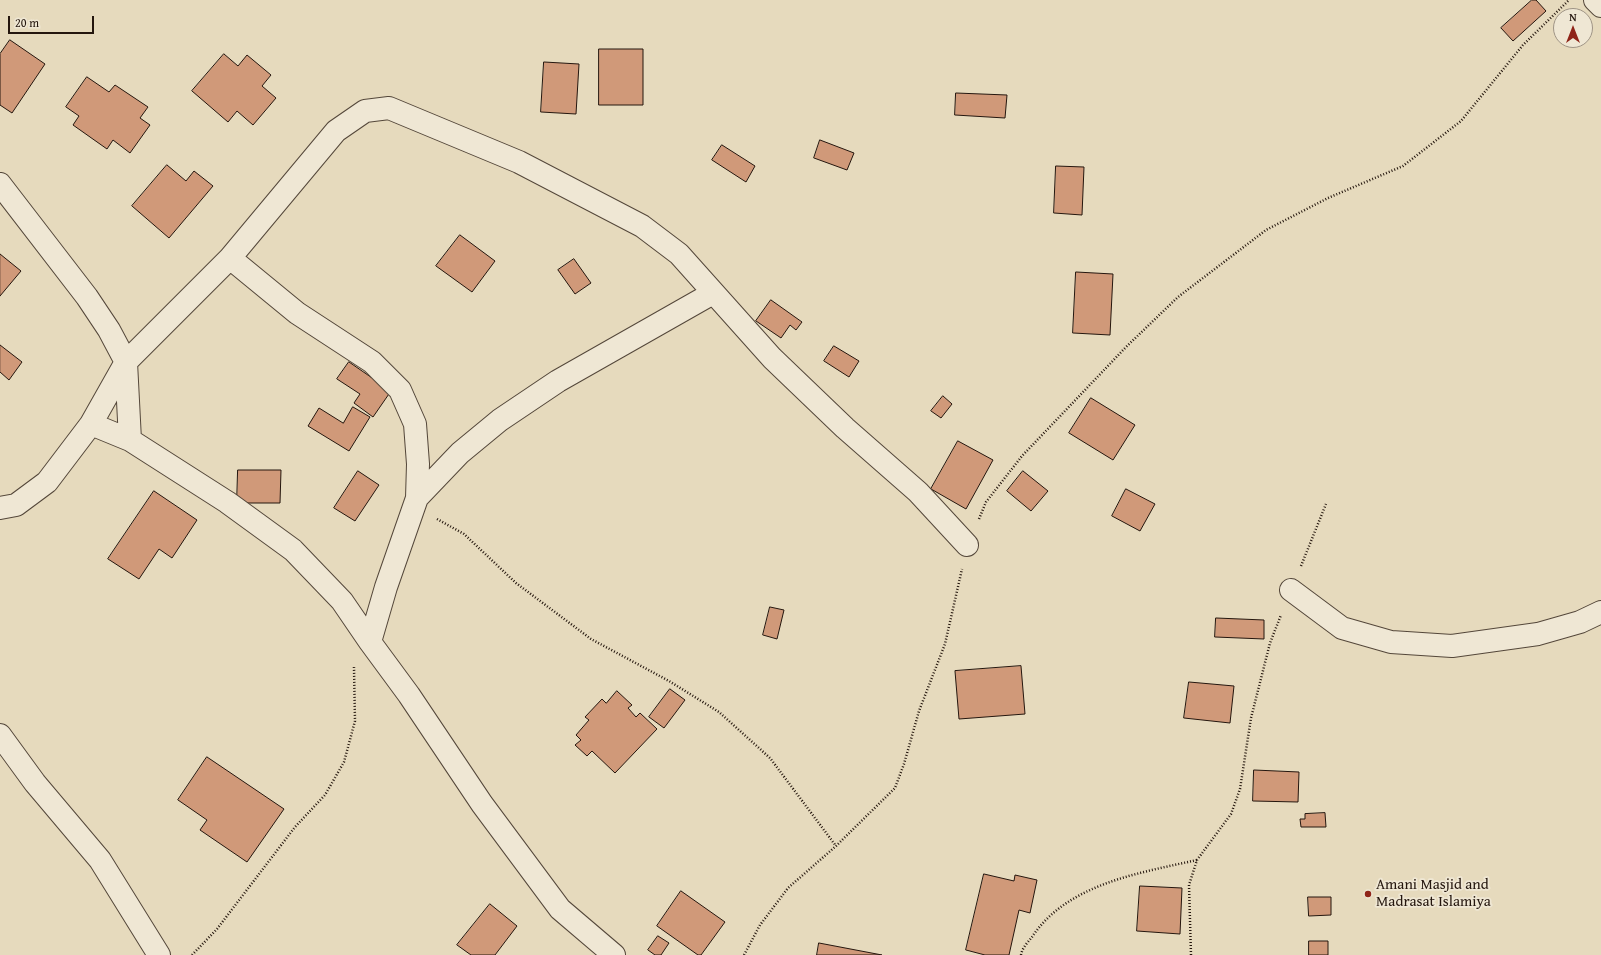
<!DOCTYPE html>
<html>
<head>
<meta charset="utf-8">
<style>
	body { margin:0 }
	#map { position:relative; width:1601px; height:955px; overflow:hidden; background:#e6dabd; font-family:"Gentium Book Plus",serif }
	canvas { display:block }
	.north { position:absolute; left:1553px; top:8px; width:40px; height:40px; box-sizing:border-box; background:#efe7d4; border:1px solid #9e9385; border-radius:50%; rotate:0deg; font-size:11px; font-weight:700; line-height:16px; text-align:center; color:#24160e }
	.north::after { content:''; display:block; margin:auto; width:14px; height:18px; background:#8f2418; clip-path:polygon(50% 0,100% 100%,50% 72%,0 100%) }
	.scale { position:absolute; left:8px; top:16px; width:86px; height:18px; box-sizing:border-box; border:2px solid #24160e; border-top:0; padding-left:5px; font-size:12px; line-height:14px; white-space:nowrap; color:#24160e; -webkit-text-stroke:3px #efe7d4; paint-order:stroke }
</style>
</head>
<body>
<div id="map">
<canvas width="1601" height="955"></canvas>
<div class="north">N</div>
<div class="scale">20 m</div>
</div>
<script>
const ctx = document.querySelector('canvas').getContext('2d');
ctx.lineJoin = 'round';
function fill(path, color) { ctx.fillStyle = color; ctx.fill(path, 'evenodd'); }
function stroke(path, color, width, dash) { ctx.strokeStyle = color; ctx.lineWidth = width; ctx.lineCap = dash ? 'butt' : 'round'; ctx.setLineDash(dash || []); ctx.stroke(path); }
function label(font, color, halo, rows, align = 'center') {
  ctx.font = font + ' "Gentium Book Plus",serif'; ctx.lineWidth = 3.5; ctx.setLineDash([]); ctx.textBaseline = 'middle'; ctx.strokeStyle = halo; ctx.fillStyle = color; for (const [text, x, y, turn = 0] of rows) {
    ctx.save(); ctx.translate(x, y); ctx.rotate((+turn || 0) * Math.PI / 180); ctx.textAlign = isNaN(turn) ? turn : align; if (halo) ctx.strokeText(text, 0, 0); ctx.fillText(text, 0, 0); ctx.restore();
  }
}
const building = new Path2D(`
	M1532 0H1536L1546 11 1513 41 1501 28Z
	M10 40 45 64 12 113 0 105V54Z
	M599 49H643V105H599Z
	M224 54 238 66 247 55 271 75 262 86 276 98 253 125 237 111 228 122 192 91Z
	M544 62 579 64 576 114 541 112Z
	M87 77 109 92 115 85 148 107 140 118 150 125 130 153 113 140 107 149 73 125 79 116 66 107Z
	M956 93 1007 95 1005 118 955 115Z
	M820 140 854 153 847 170 814 158Z
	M722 145 755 166 746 182 712 160Z
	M167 165 186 181 194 171 213 186 169 238 132 206Z
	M1056 166 1084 167 1082 215 1054 213Z
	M460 235 495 261 472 292 436 266Z
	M0 254 21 271 0 296Z
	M574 259 591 283 575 294 558 270Z
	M1076 272 1113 274 1110 335 1073 333Z
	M771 300 802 322 796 330 790 325 781 338 756 321Z
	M0 345 22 362 9 380 0 372Z
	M834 346 859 361 849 377 824 361Z
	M349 362 391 391 373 417 354 403 360 394 337 379Z
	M943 396 952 404 941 418 931 411Z
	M1091 398 1135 425 1113 460 1069 433Z
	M353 407 370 417 349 451 308 426 319 408 343 423Z
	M958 441 993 460 966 509 931 489Z
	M238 470H281L280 503H237Z
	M358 471 379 485 355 521 334 508Z
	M1023 471 1048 491 1031 511 1007 491Z
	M1126 489 1155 504 1140 531 1112 516Z
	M154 491 197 520 172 558 159 549 139 579 108 559Z
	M770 607 784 610 777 639 763 635Z
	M1216 618 1264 620V639L1215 637Z
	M1021 666 1025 714 959 719 955 671Z
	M1189 682 1234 686 1230 723 1184 718Z
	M670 689 685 700 664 728 649 717Z
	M617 691 632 705 628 708 636 717 640 713 657 729 615 773 592 751 587 756 575 745 581 740 576 735 589 720 585 717 602 699 606 703Z
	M207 757 284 809 247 862 200 830 207 820 178 800Z
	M1254 770 1299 772 1298 802 1253 801Z
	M1325 813 1326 827H1301L1300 819H1305V814Z
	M984 874 1014 881 1015 875 1037 880 1030 913 1019 910 1009 955H985L966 950Z
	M1140 886 1182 888 1180 934 1137 931Z
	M681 891 725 922 701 955H698L657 926Z
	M1308 897H1331V915L1309 916Z
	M490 904 517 926 495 955H471L457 945Z
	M658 936 669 943 661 955H655L648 950Z
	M1309 941H1328V955H1309Z
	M819 943 882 955H817Z`);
const path = new Path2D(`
	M437 519 464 534 516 583 591 639 669 681 719 712 770 758 836 846
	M979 519 986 502 1022 456 1126 347 1178 297 1266 230 1328 198 1403 166 1461 121 1523 45 1569 0
	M1301 566 1326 504
	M192 955 217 929 295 827 325 795 344 762 355 721 354 667
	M744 955 760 925 788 888 836 846 895 788 904 764 919 711 945 644 962 569
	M1021 955C1022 948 1028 942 1032 937 1067 884 1139 873 1197 860
	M1191 955 1189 885 1197 860 1231 814 1240 789 1251 718 1270 643 1281 615`);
const street = new Path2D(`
	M1595 0 1601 6
	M0 184 87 297 109 330 126 362 130 440
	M230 258 297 313 372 362 400 390 415 424 418 464 417 498
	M91 424 130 440 227 502 293 550 342 601 370 642 409 695 482 804 560 909 614 955
	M0 508 16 505 47 482 91 424 126 362 230 258 336 131 365 111 389 108 519 162 642 226 679 254 772 358 845 428 918 492 967 545
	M1291 590 1342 628 1391 642 1452 646 1538 634 1580 622 1601 612
	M370 642 386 587 417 498 460 453 500 420 558 381 713 293
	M0 735 35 783 100 860 159 955`);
const markers = [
	[1368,894,4,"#8f2418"]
];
const poiNames = [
	["Amani Masjid and",1376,885],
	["Madrasat Islamiya",1376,902]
];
fill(building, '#d09979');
stroke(building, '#24160e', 1);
stroke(street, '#54473a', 24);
stroke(path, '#24160e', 2.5, [1, 2]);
stroke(street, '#efe7d4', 22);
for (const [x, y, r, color] of markers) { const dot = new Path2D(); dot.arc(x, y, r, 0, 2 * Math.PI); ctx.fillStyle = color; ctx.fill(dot); stroke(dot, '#efe7d4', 1.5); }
label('15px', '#24160e', '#efe7d4', poiNames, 'left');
</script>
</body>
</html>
